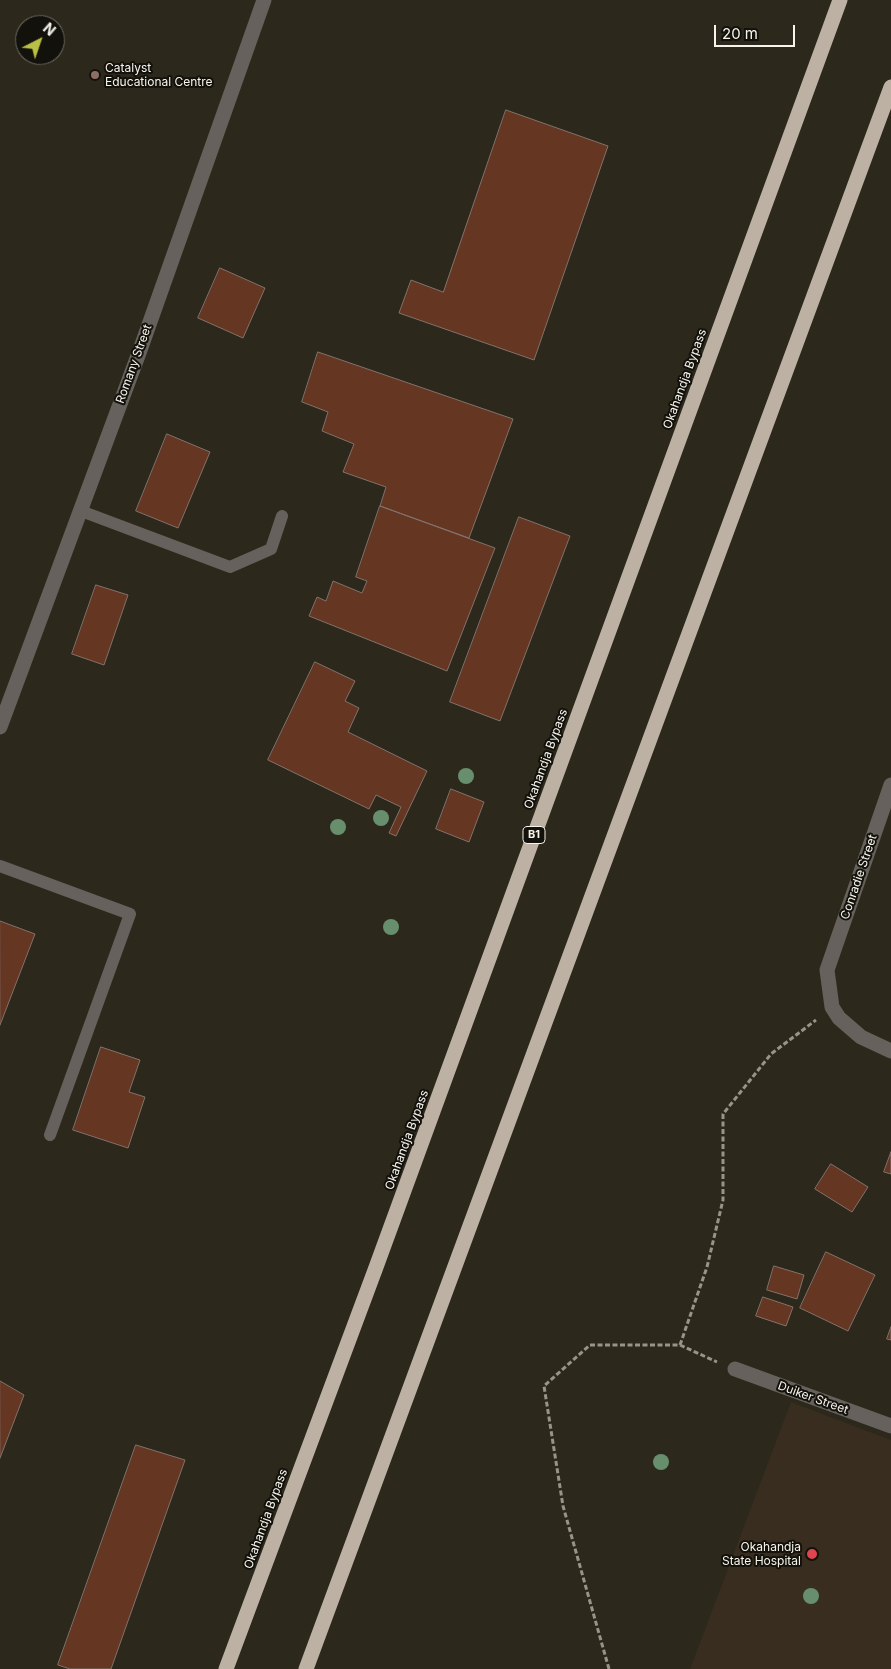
<!DOCTYPE html>
<html>
<head>
<meta charset="utf-8">
<style>
	body { margin:0 }
	#map { position:relative; width:891px; height:1669px; overflow:hidden; background:#2c281b; font-family:Inter,sans-serif }
	canvas { display:block }
	.north { position:absolute; left:15px; top:15px; width:50px; height:50px; box-sizing:border-box; background:#13110b; border:1px solid #6e6c65; border-radius:50%; rotate:41deg; font-size:14px; font-weight:700; line-height:20px; text-align:center; color:#f7f4ec }
	.north::after { content:''; display:block; margin:auto; width:18px; height:22px; background:#bac045; clip-path:polygon(50% 0,100% 100%,50% 72%,0 100%) }
	.scale { position:absolute; left:714px; top:25px; width:81px; height:22px; box-sizing:border-box; border:2px solid #f7f4ec; border-top:0; padding-left:6px; font-size:15px; line-height:18px; white-space:nowrap; color:#f7f4ec; -webkit-text-stroke:4px #13110b; paint-order:stroke }
</style>
</head>
<body>
<div id="map">
<canvas width="891" height="1669"></canvas>
<div class="north">N</div>
<div class="scale">20 m</div>
</div>
<script>
const ctx = document.querySelector('canvas').getContext('2d');
ctx.lineJoin = 'round';
function fill(path, color) { ctx.fillStyle = color; ctx.fill(path, 'evenodd'); }
function stroke(path, color, width, dash) { ctx.strokeStyle = color; ctx.lineWidth = width; ctx.lineCap = dash ? 'butt' : 'round'; ctx.setLineDash(dash || []); ctx.stroke(path); }
function label(font, color, halo, rows, align = 'center') {
  ctx.font = font + ' Inter,sans-serif'; ctx.lineWidth = 4; ctx.setLineDash([]); ctx.textBaseline = 'middle'; ctx.strokeStyle = halo; ctx.fillStyle = color; for (const [text, x, y, turn = 0] of rows) {
    ctx.save(); ctx.translate(x, y); ctx.rotate((+turn || 0) * Math.PI / 180); ctx.textAlign = isNaN(turn) ? turn : align; if (halo) ctx.strokeText(text, 0, 0); ctx.fillText(text, 0, 0); ctx.restore();
  }
}
const medical = new Path2D(`
	M791 1402 891 1440V1669H690Z`);
const building = new Path2D(`
	M506 110 608 146 534 360 399 313 411 280 443 292Z
	M220 268 265 288 243 338 198 318Z
	M318 352 513 419 469 538 380 506 386 487 343 472 354 444 322 431 328 412 302 402Z
	M167 434 210 452 178 528 136 511Z
	M380 506 495 548 447 671 309 616 317 597 326 601 333 581 362 593 367 581 356 577Z
	M519 517 570 536 500 721 450 702Z
	M96 585 128 595 104 665 72 654Z
	M315 662 355 681 345 701 359 708 348 732 427 771 396 836 389 833 401 807 376 795 369 809 268 760Z
	M451 789 484 802 469 842 436 829Z
	M0 921 35 934 0 1025Z
	M101 1047 140 1060 129 1092 145 1097 128 1148 73 1130Z
	M891 1152V1174L884 1172Z
	M831 1164 868 1187 852 1212 815 1189Z
	M826 1252 875 1275 848 1331 800 1308Z
	M774 1266 804 1275 797 1299 767 1290Z
	M763 1297 793 1307 786 1326 756 1316Z
	M891 1327V1340L887 1339Z
	M0 1381 24 1395 0 1458Z
	M136 1445 185 1460 111 1669H70L58 1665Z`);
const path = new Path2D(`
	M680 1345 707 1267 723 1200V1114L771 1054 816 1020
	M609 1669 563 1506 544 1386 590 1345H680L717 1362`);
const lane = new Path2D(`
	M81 511 230 567 271 549 282 516
	M0 866 130 914 50 1135`);
const street = new Path2D(`
	M0 727 139 353 264 0
	M891 785 827 970 832 1007 839 1018 861 1037 891 1051
	M735 1369 891 1426`);
const highway = new Path2D(`
	M226 1669 375 1270 840 0
	M306 1669 891 87`);
const trees = [
	[466,776],
	[381,818],
	[338,827],
	[391,927],
	[661,1462],
	[811,1596]
];
const markers = [
	[95,75,5,"#8d6e63"],
	[812,1554,6,"#e0444e"]
];
const shields = [
	[534,835,22]
];
const shieldNames = [
	["B1",534,835]
];
const poiNames = [
	["Catalyst",105,68],
	["Educational Centre",105,82],
	["Okahandja",801,1547,"right"],
	["State Hospital",801,1561,"right"]
];
const streetNames = [
	["Romany Street",134,364,-70],
	["Okahandja Bypass",685,379,-70],
	["Okahandja Bypass",546,759,-70],
	["Conradie Street",859,877,-71],
	["Okahandja Bypass",407,1140,-70],
	["Duiker Street",813,1398,20],
	["Okahandja Bypass",266,1519,-70]
];
fill(medical, '#382d1e');
fill(building, '#653622');
stroke(building, '#82726c', 1);
stroke(path, '#97948a', 3, [5, 2.5]);
stroke(lane, '#66615c', 12);
stroke(street, '#66615c', 15);
stroke(highway, '#bdb1a4', 15);
ctx.fillStyle = '#688f6d';
for (const [x, y] of trees) { ctx.beginPath(); ctx.arc(x, y, 8, 0, 2 * Math.PI); ctx.fill(); }
for (const [x, y, r, color] of markers) { const dot = new Path2D(); dot.arc(x, y, r, 0, 2 * Math.PI); ctx.fillStyle = color; ctx.fill(dot); stroke(dot, '#13110b', 2); }
for (const [x, y, w] of shields) { const box = new Path2D(); box.roundRect(x - w / 2, y - 8.5, w, 17, 4); ctx.fillStyle = '#13110b'; ctx.fill(box); stroke(box, '#f7f4ec', 1); }
label('bold 11px', '#f7f4ec', null, shieldNames);
label('12px', '#f7f4ec', '#13110b', poiNames, 'left');
label('12px', '#f7f4ec', '#13110b', streetNames);
</script>
</body>
</html>
